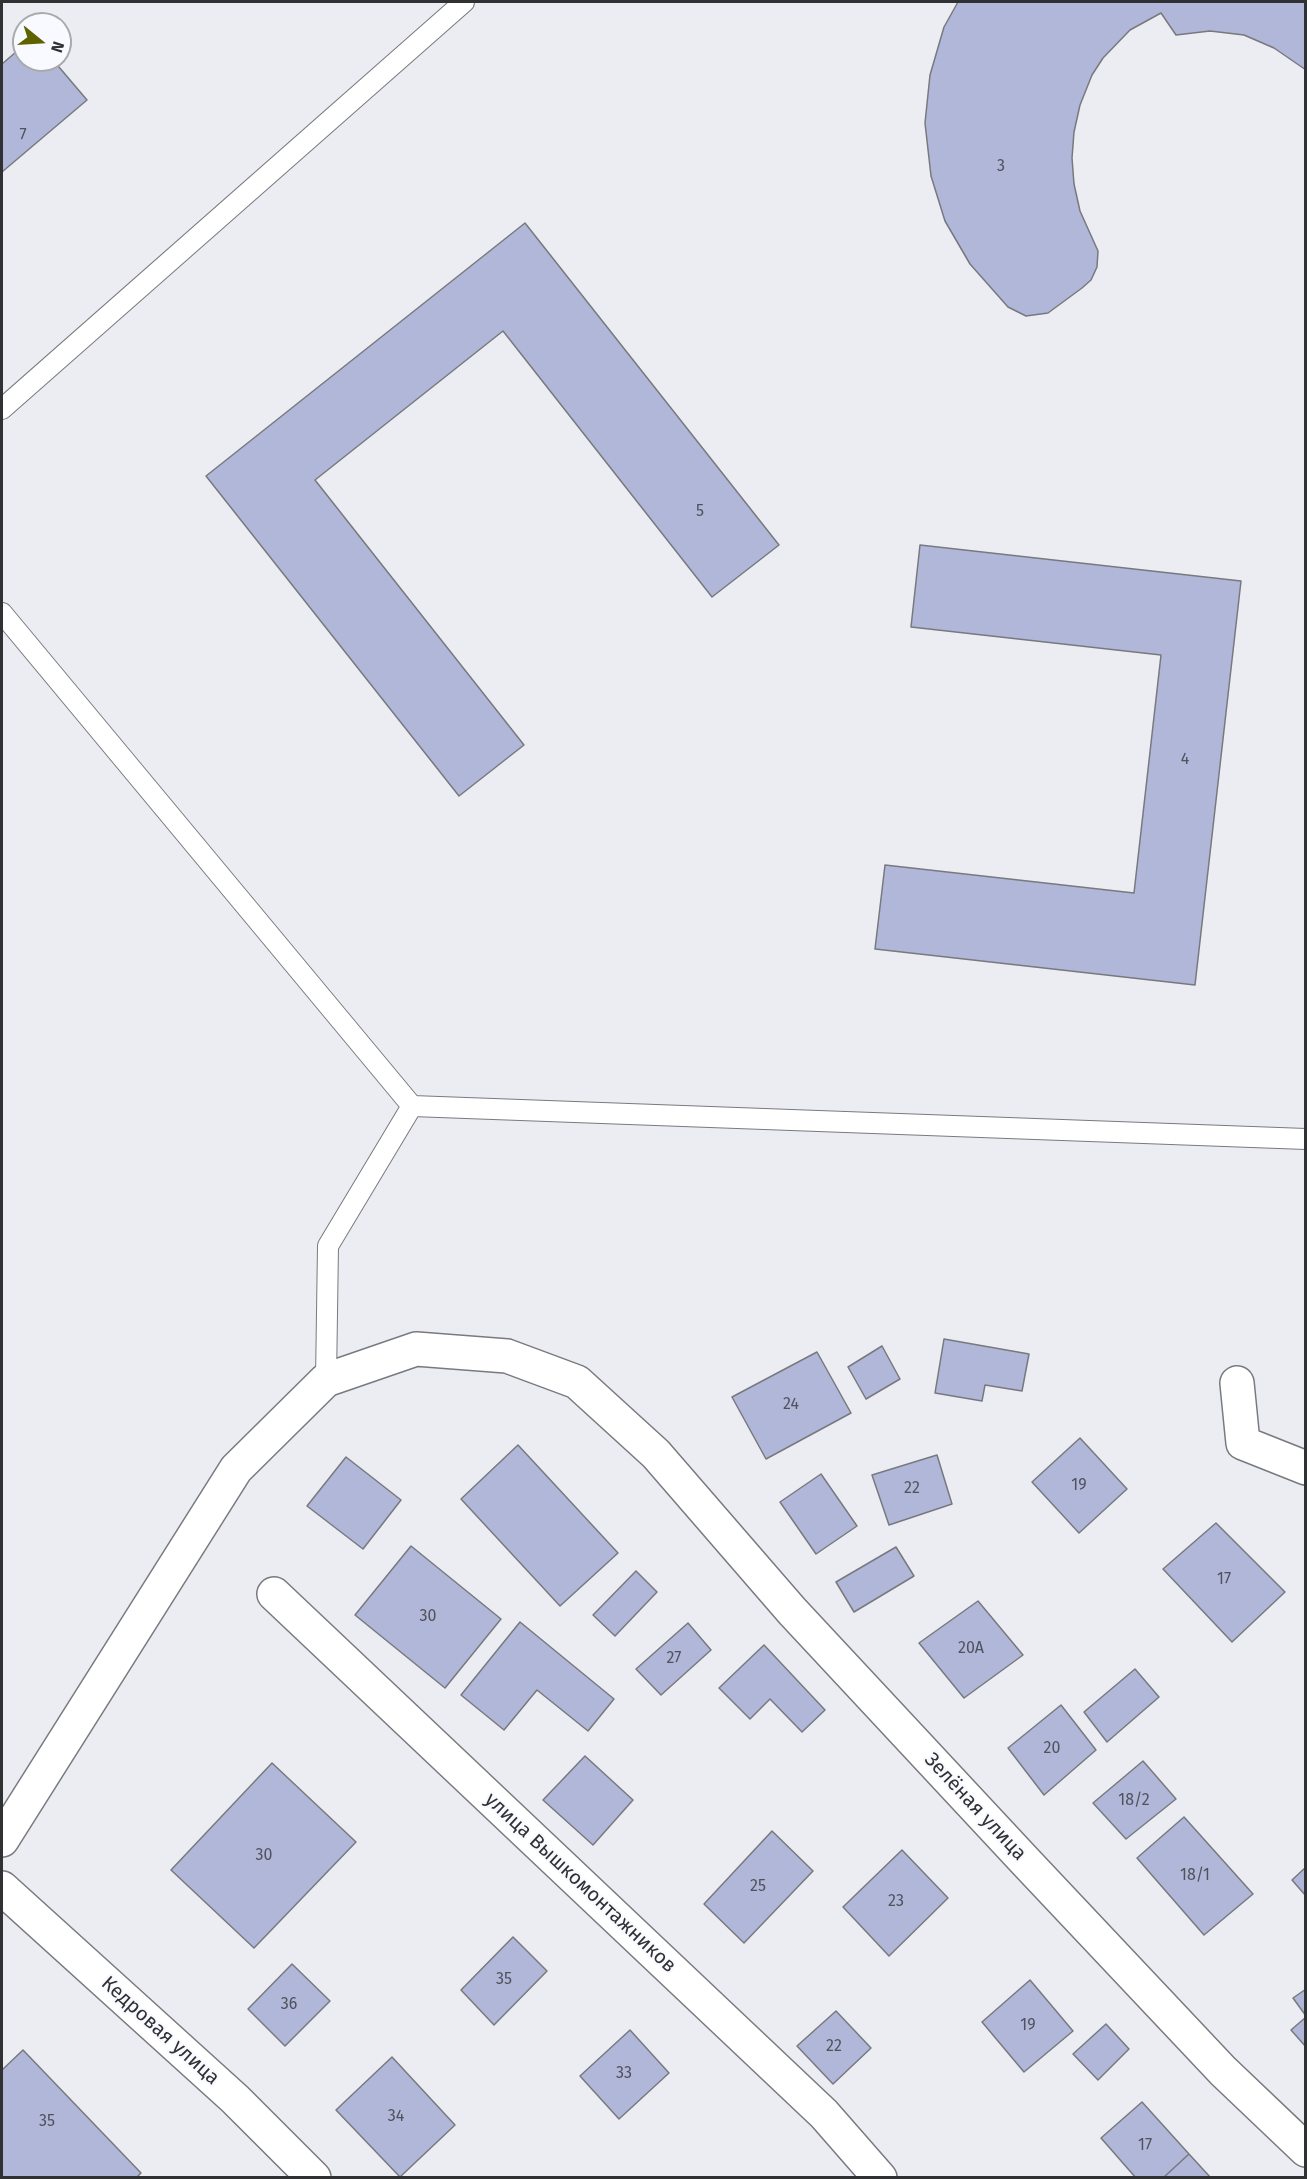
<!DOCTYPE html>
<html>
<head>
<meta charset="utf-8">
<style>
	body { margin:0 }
	#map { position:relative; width:1307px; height:2179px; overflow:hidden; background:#ecedf3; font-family:"Fira Sans",sans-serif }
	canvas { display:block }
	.frame { position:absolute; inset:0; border:3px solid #303133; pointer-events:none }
	.north { position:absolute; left:12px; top:12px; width:60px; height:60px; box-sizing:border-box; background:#f9faff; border:2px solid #a9aaad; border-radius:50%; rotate:108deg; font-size:16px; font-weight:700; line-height:24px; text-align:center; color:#303133 }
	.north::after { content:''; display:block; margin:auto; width:21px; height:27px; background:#5e6300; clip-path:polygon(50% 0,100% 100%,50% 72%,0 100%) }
</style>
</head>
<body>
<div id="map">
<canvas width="1307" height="2179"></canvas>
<div class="frame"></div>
<div class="north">N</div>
</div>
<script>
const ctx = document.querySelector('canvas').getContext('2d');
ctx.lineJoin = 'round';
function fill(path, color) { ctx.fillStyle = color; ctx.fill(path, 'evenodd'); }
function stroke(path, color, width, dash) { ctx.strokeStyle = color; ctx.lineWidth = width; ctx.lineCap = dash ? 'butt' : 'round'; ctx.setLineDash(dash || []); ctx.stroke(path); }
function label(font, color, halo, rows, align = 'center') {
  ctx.font = font + ' "Fira Sans",sans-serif'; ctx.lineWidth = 4.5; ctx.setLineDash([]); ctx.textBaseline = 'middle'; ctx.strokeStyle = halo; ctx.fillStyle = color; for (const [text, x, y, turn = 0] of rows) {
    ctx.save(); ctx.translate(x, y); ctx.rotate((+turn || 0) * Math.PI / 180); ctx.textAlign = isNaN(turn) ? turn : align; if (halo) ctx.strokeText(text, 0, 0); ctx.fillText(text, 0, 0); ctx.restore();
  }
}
const building = new Path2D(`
	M958 2H1306V70L1274 48 1244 35 1210 31 1176 35 1161 13 1130 30 1103 58 1092 75 1080 105 1074 132 1072 158 1074 184 1080 211 1098 251 1097 267 1091 280 1082 288 1048 313 1026 316 1008 307 970 264 945 221 931 176 925 123 930 75 944 27Z
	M24 45V60H53L87 100 2 172V64Z
	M525 223 779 545 712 597 503 331 315 480 524 745 459 796 206 476Z
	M920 545 1241 581 1195 985 875 949 885 865 1134 893 1161 655 911 627Z
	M944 1339 1029 1354 1022 1391 985 1385 982 1401 935 1393Z
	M882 1346 900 1379 866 1399 848 1367Z
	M817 1352 851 1413 766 1459 732 1397Z
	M1080 1438 1127 1489 1079 1533 1032 1482Z
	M518 1445 618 1553 560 1606 461 1499Z
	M937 1455 952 1504 889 1525 872 1475Z
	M346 1457 401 1500 363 1549 307 1506Z
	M821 1474 857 1526 816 1554 780 1502Z
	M1216 1523 1285 1592 1232 1642 1163 1569Z
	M411 1546 501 1619 445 1688 355 1615Z
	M896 1547 914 1576 854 1612 836 1582Z
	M636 1571 657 1592 615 1636 593 1615Z
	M978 1601 1023 1655 964 1698 919 1643Z
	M520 1622 614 1699 588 1731 537 1690 504 1730 461 1695Z
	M688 1623 711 1650 661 1695 636 1669Z
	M764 1645 825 1710 802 1732 770 1699 750 1719 719 1688Z
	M1135 1669 1159 1697 1107 1742 1084 1712Z
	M1061 1705 1096 1750 1044 1795 1008 1748Z
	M585 1756 633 1800 593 1845 543 1800Z
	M1143 1761 1176 1799 1126 1839 1093 1803Z
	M272 1763 356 1842 254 1948 171 1870Z
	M1184 1817 1253 1894 1204 1935 1137 1858Z
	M772 1831 813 1871 744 1943 704 1904Z
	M902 1850 948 1898 889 1956 843 1907Z
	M1306 1867V1896L1292 1880Z
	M513 1937 547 1971 494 2025 461 1990Z
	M292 1964 330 2001 285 2046 248 2009Z
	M1030 1980 1073 2031 1024 2072 982 2022Z
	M1306 1989V2016L1293 1998Z
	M836 2011 871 2048 833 2084 797 2046Z
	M1306 2017V2047L1291 2030Z
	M1106 2024 1129 2049 1098 2080 1073 2054Z
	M630 2030 669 2073 619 2119 580 2076Z
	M23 2050 141 2173 136 2178H2V2070Z
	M392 2057 455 2125 400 2177 336 2110Z
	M1142 2102 1189 2154 1163 2178H1136L1101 2138Z
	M1189 2154 1211 2178H1163Z`);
const service = new Path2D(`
	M2 409 464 2
	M2 613 412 1106 1306 1139
	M326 1380 328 1246 412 1106`);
const minor = new Path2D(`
	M1237 1383 1243 1443 1306 1468
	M274 1594 824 2114 880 2178
	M2 1840 236 1469 326 1380 416 1349 507 1356 577 1382 656 1454 792 1611 1025 1861 1223 2071 1306 2150
	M2 1888 235 2099 314 2178`);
const numberNames = [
	["7",23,136],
	["3",1001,167],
	["5",700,512],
	["4",1185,760],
	["24",791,1405],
	["19",1079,1486],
	["22",912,1489],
	["17",1224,1580],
	["30",428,1617],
	["20А",971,1649],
	["27",674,1659],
	["20",1052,1749],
	["18/2",1134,1801],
	["30",264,1856],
	["18/1",1195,1876],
	["25",758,1887],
	["23",896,1902],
	["35",504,1980],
	["36",289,2005],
	["19",1028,2026],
	["22",834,2047],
	["33",624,2074],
	["34",396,2117],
	["35",47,2122],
	["17",1145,2146]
];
const streetNames = [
	["Зелёная улица",975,1807,47],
	["улица Вышкомонтажников",580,1883,43],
	["Кедровая улица",160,2031,42]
];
fill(building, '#b0b7d9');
stroke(building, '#78797e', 1.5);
stroke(service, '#797a7f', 22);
stroke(minor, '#797a7f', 36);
stroke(service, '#fff', 20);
stroke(minor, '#fff', 33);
label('16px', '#50525c', null, numberNames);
label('20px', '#303133', '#f9faff', streetNames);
</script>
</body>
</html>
